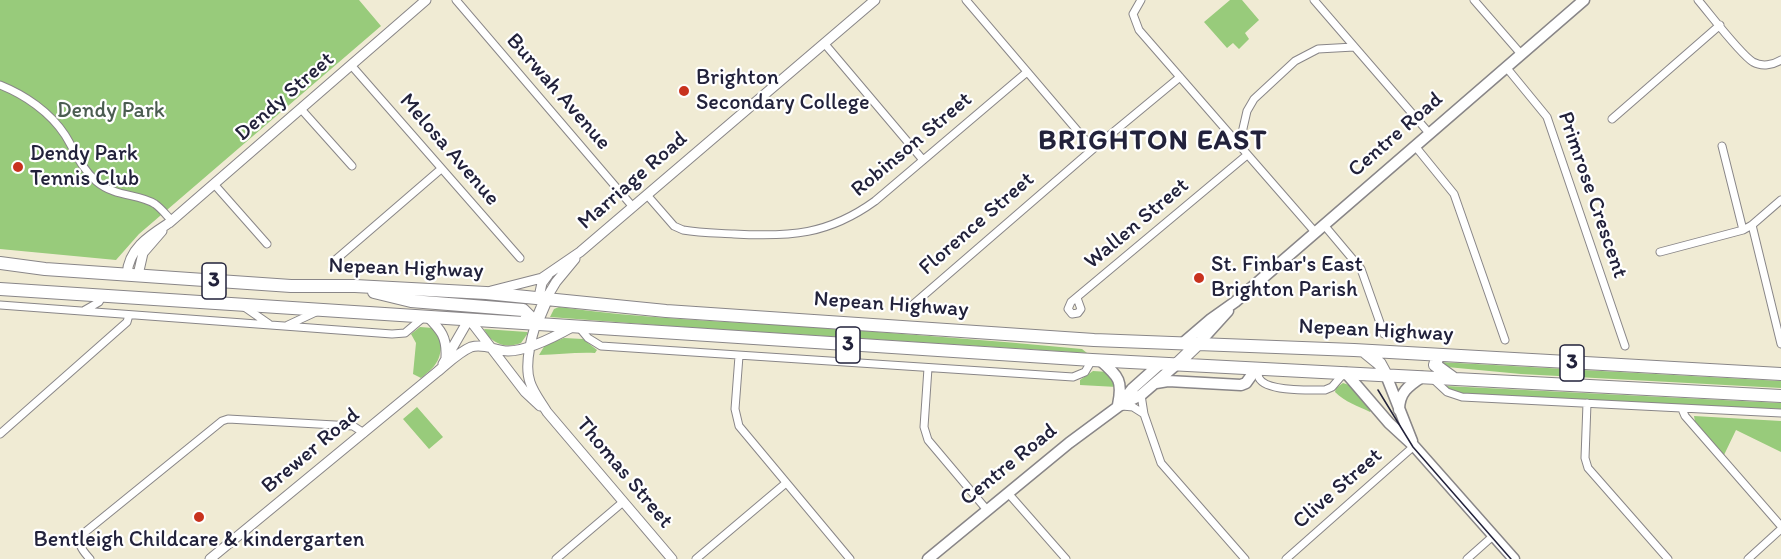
<!DOCTYPE html>
<html>
<head>
<meta charset="utf-8">
<style>
	body { margin:0 }
	canvas { display:block; background:#f0ebd4 }
</style>
</head>
<body>
<canvas width="1781" height="559"></canvas>
<script>
const ctx = document.querySelector('canvas').getContext('2d');
ctx.lineJoin = 'round';
function fill(path, color) { ctx.fillStyle = color; ctx.fill(path, 'evenodd'); }
function stroke(path, color, width, dash) { ctx.strokeStyle = color; ctx.lineWidth = width; ctx.lineCap = dash ? 'butt' : 'round'; ctx.setLineDash(dash || []); ctx.stroke(path); }
function label(font, color, halo, rows, align = 'center') {
  ctx.font = font + ' Itim,sans-serif'; ctx.lineWidth = 4.5; ctx.setLineDash([]); ctx.textBaseline = 'middle'; ctx.strokeStyle = halo; ctx.fillStyle = color; for (const [text, x, y, turn = 0] of rows) {
    ctx.save(); ctx.translate(x, y); ctx.rotate((+turn || 0) * Math.PI / 180); ctx.textAlign = isNaN(turn) ? turn : align; if (halo) ctx.strokeText(text, 0, 0); ctx.fillText(text, 0, 0); ctx.restore();
  }
}
const green = new Path2D(`
	M0 0H359L381 26 139 234 116 260 0 249Z
	M1230 0H1242L1259 20 1245 33 1249 39 1239 49 1233 43 1227 48 1204 22Z
	M559 307C638 318 717 321 796 326 891 333 987 340 1082 349L1087 353 669 326 550 317 554 309Z
	M420 327 433 328 441 336C442 358 438 365 421 378L413 374 416 343 411 334Z
	M484 329 527 332 528 333 521 343C506 349 491 344 484 329Z
	M564 338 583 339 597 350 595 353C576 352 558 355 539 355L545 345Z
	M1439 362 1781 381V388L1521 374 1447 367Z
	M1093 371 1109 372 1117 387 1080 385V380Z
	M1343 383 1349 385 1372 409 1370 412C1358 406 1345 402 1335 392L1336 388Z
	M1446 386 1781 403V409L1464 395 1453 392Z
	M417 407 443 437 429 449 403 419Z
	M1694 416 1781 421V452L1736 430 1724 455 1695 422Z`);
const minor = new Path2D(`
	M456 0 633 207
	M966 0 1093 149
	M1141 0 1133 14 1139 30 1315 232
	M1314 0 1429 133
	M1474 0 1521 54
	M1698 0C1710 14 1740 54 1753 62 1762 67 1773 65 1781 60
	M824 43 923 160
	M351 65 520 258
	M1506 67 1547 117 1625 346
	M0 85C25 95 50 112 65 135 75 151 81 168 96 181 116 198 138 193 155 204 162 209 166 215 172 221
	M301 109 352 166
	M1612 119 1720 25
	M1239 146 1247 111 1254 99 1295 61 1318 49 1354 47
	M1415 146 1454 194 1505 340
	M1722 146 1743 230
	M214 184 267 244
	M647 195 674 226 683 230C700 233 717 233 734 234 790 237 828 235 875 201L1027 72
	M1324 225 1361 269 1384 334
	M1752 225 1781 344
	M1660 252 1743 230 1752 225 1781 200
	M333 262 441 169
	M1077 298 1081 309 1078 313 1072 314 1068 309 1071 302 1247 155
	M0 305 392 334 405 333 425 316
	M243 306 269 324
	M909 308 1093 149 1180 77
	M85 310 99 302 103 295
	M288 325 316 312
	M578 326 588 338 601 346 1073 377 1085 372 1092 360
	M739 356 735 409 739 426 850 559
	M928 368 924 427 928 440 987 510
	M1257 369C1258 371 1258 376 1259 378 1266 392 1311 390 1325 390L1332 387 1344 373
	M1433 379 1447 392 1462 397 1781 413
	M1141 395 1144 414 1161 463 1245 559
	M1587 403 1585 458 1588 468 1668 559
	M1122 406 1133 407 1144 414
	M1682 409 1685 416 1781 526
	M0 434 127 322 129 315
	M1008 493 1066 559
	M90 559C83 551 75 543 84 533L222 421 228 419 353 426 364 433
	M556 559 623 502
	M696 559 786 483
	M1286 559 1414 446
	M1467 559 1493 536
	M1748 559 1781 529`);
const tertiary = new Path2D(`
	M127 274C129 248 149 236 169 223L426 0
	M138 275 143 253 162 231
	M491 291 542 278 580 252 875 0
	M539 297 542 283 548 275
	M547 297 556 282 575 259
	M427 316C441 330 447 337 446 357
	M469 319 525 392 540 406
	M536 323C531 339 524 365 530 382 533 392 541 402 547 412L672 559
	M443 364 469 319
	M210 559 437 372C447 364 459 352 471 347 484 343 496 351 508 351 528 351 558 335 574 326`);
const secondary = new Path2D(`
	M1183 343 1211 319 1235 302 1584 0
	M1199 343 1228 311
	M1101 361C1119 377 1123 381 1118 405
	M1346 373 1389 423 1414 446 1514 559
	M1386 375 1412 441
	M1156 383 1168 381 1241 385 1246 383 1256 369
	M1119 406 1132 389 1160 364
	M1399 410C1399 393 1408 386 1422 377
	M928 559 1069 443 1119 406 1141 395 1177 364`);
const trunk = new Path2D(`
	M0 263 45 269 291 286H355L486 293 666 311 1094 340 1354 350 1781 374
	M0 289 1092 360 1781 396
	M374 292 411 301 523 310 536 323
	M536 323 547 297
	M1364 351 1380 364 1386 375
	M1438 355 1435 365 1453 378
	M1177 364 1199 343`);
const tram = new Path2D(`
	M1378 390 1413 447 1511 559`);
const markers = [
	[684,91,6,"#c8321e"],
	[18,167,6,"#c8321e"],
	[1199,278,6,"#c8321e"],
	[199,517,6,"#c8321e"]
];
const shields = [
	[214,281,24],
	[848,345,24],
	[1572,363,24]
];
const shieldNames = [
	["3",214,281],
	["3",848,345],
	["3",1572,363]
];
const poiNames = [
	["Brighton",696,78],
	["Secondary College",696,103],
	["Dendy Park",30,154],
	["Tennis Club",30,179],
	["St. Finbar's East",1211,265],
	["Brighton Parish",1211,290],
	["Bentleigh Childcare & kindergarten",199,540,"center"]
];
const streetNames = [
	["Burwah Avenue",558,92,49],
	["Dendy Street",285,97,-41],
	["Centre Road",1396,135,-41],
	["Robinson Street",912,145,-40],
	["Melosa Avenue",449,150,49],
	["Marriage Road",633,181,-41],
	["Primrose Crescent",1592,195,71],
	["Florence Street",977,224,-41],
	["Wallen Street",1137,224,-40],
	["Nepean Highway",406,269,2],
	["Nepean Highway",891,305,4],
	["Nepean Highway",1376,331,3],
	["Brewer Road",311,451,-40],
	["Centre Road",1009,465,-39],
	["Thomas Street",624,473,50],
	["Clive Street",1338,489,-41]
];
const parkNames = [
	["Dendy Park",111,111]
];
const districtNames = [
	["BRIGHTON EAST",1153,142]
];
fill(green, '#98cb7b');
stroke(minor, '#898688', 9);
stroke(tertiary, '#898688', 11);
stroke(secondary, '#898688', 13);
stroke(trunk, '#898688', 14);
stroke(minor, '#fff', 7);
stroke(tertiary, '#fff', 9);
stroke(secondary, '#fff', 10);
stroke(trunk, '#fff', 12);
stroke(tram, '#22223b', 1.5);
for (const [x, y, r, color] of markers) { const dot = new Path2D(); dot.arc(x, y, r, 0, 2 * Math.PI); ctx.fillStyle = color; ctx.fill(dot); stroke(dot, '#fff', 2); }
for (const [x, y, w] of shields) { const box = new Path2D(); box.roundRect(x - w / 2, y - 18, w, 36, 4.5); ctx.fillStyle = '#fff'; ctx.fill(box); stroke(box, '#22223b', 1.5); }
label('bold 21px', '#22223b', null, shieldNames);
label('22px', '#22223b', '#fff', poiNames, 'left');
label('22px', '#22223b', '#fff', streetNames);
label('22px', '#4b5d51', '#fff', parkNames);
ctx.letterSpacing = '1.5px';
label('bold 28px', '#22223b', '#fff', districtNames);
ctx.letterSpacing = '0px';
</script>
</body>
</html>
